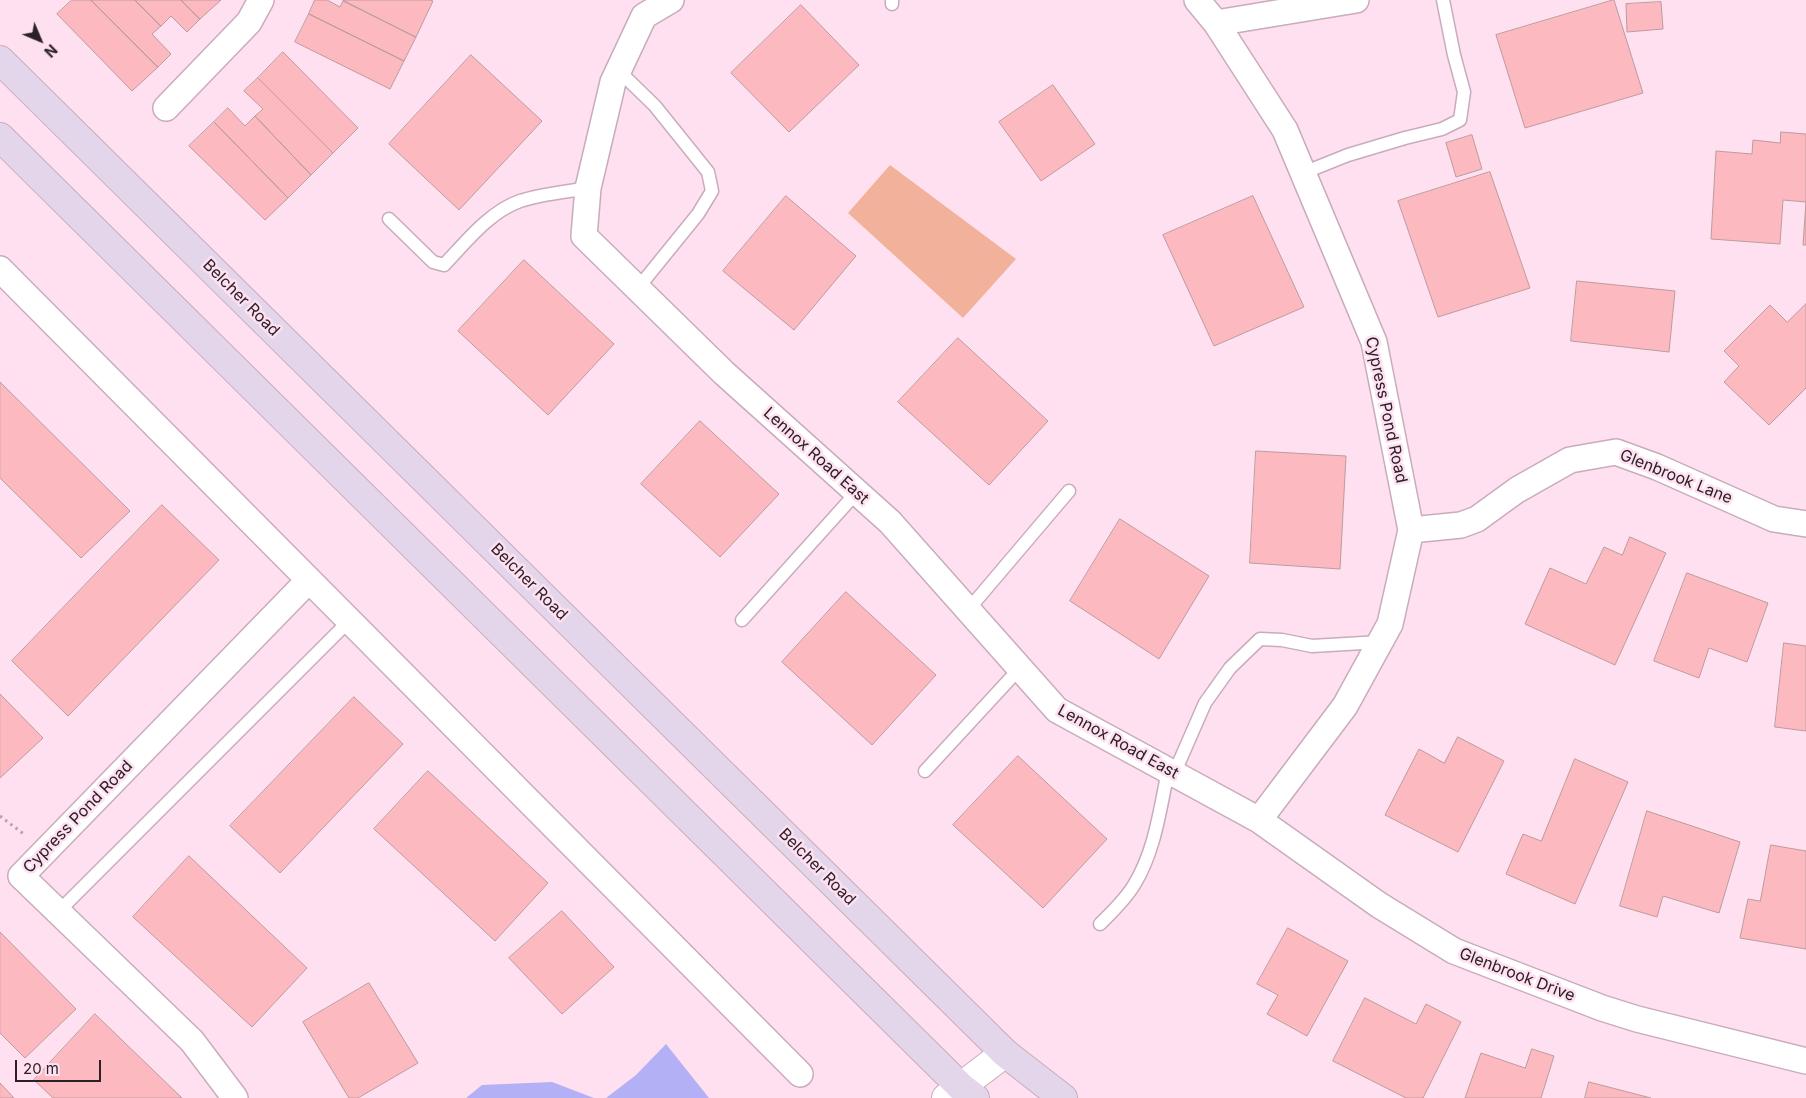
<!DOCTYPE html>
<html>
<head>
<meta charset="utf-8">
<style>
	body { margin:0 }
	#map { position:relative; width:1806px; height:1098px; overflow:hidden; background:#fee0f0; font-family:Inter,sans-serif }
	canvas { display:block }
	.north { position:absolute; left:15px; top:15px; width:50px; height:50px; -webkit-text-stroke:4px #fee0f0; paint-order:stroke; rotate:135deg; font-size:14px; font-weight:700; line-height:20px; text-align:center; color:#2a2026 }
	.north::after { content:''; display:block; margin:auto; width:18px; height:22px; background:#2a2026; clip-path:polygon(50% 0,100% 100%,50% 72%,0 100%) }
	.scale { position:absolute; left:15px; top:1060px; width:86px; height:22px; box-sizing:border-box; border:2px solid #2a2026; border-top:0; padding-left:6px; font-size:15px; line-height:18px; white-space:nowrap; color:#2a2026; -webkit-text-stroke:4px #fee0f0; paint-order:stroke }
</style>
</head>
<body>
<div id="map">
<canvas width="1806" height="1098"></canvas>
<div class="north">N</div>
<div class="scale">20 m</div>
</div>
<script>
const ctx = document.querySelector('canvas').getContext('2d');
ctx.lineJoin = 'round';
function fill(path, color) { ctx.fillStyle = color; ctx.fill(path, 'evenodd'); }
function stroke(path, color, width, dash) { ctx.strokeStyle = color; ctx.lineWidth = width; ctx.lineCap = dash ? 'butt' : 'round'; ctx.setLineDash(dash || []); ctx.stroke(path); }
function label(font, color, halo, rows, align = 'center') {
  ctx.font = font + ' Inter,sans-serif'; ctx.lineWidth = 5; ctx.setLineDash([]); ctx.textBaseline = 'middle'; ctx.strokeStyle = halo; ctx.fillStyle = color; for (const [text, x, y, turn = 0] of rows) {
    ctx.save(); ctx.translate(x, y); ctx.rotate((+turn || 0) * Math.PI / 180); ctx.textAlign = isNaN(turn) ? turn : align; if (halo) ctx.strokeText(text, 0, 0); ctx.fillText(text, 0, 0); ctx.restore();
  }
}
const green = new Path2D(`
	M890 165 1016 259 963 318 848 213Z`);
const water = new Path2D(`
	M666 1044 709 1098H606L636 1075Z
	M552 1082 594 1098H466L482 1085Z`);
const building = new Path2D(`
	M72 0H91L158 67 132 91 57 14Z
	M91 0H135L161 26 152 34 171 54 158 67Z
	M135 0H181L200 19 187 32 171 16 161 26Z
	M181 0H221L200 19Z
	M315 0H327L340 7 343 1 416 37 404 61 309 14Z
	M343 0H430L433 1 416 37Z
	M1614 0 1643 93 1525 128 1496 35Z
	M1661 2 1663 29 1627 32 1626 4Z
	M801 5 859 65 789 132 731 73Z
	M309 14 404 61 390 89 295 42Z
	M283 52 358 128 333 153 258 78Z
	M471 55 542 121 459 210 389 144Z
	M258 78 333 153 311 175 255 116 263 109 244 91Z
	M1053 85 1095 144 1041 181 999 122Z
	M228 108 245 126 255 116 311 175 288 198 214 122Z
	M214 122 288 198 265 220 189 146Z
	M1781 132 1806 134V245H1803L1806 202 1783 200 1780 244 1711 239 1716 151 1752 154 1753 140 1780 143Z
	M1472 135 1482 169 1456 177 1446 143Z
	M1490 172 1530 288 1438 317 1398 201Z
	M786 196 856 256 794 330 723 271Z
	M1253 196 1304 307 1214 346 1163 235Z
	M524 260 614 344 548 415 458 331Z
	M1577 281 1675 291 1669 352 1571 341Z
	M1806 304V388L1769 425 1724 382 1739 366 1724 351 1770 305 1787 322Z
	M958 338 1048 421 989 485 898 402Z
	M0 382 130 511 81 558 0 478Z
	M700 421 779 494 720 557 641 484Z
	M1256 451 1346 456 1340 569 1250 563Z
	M162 505 219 560 68 716 12 661Z
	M1120 519 1209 576 1159 659 1070 601Z
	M1630 537 1666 553 1615 665 1525 624 1550 568 1586 584 1604 547 1622 555Z
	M1687 573 1768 603 1747 662 1709 648 1699 678 1654 661Z
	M846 592 936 675 872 745 782 662Z
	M1784 643 1806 646V731L1775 727Z
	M0 694 43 738 0 778Z
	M354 697 403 744 280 873 230 826Z
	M1458 737 1504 761 1458 852 1385 815 1419 749 1444 763Z
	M1018 756 1107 839 1043 908 953 825Z
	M1575 759 1628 782 1575 904 1506 874 1523 834 1541 841Z
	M428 771 548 883 495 941 374 829Z
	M1647 811 1740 842 1719 913 1663 896 1657 917 1620 906Z
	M1771 845 1806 851V949L1740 938 1748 899 1760 901Z
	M189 856 307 968 252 1027 133 917Z
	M562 911 614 967 562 1014 509 958Z
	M1288 928 1348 961 1307 1036 1267 1014 1278 995 1257 984Z
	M0 932 76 1009 25 1058 0 1033Z
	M369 983 418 1063 358 1098H349L303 1022Z
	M1365 998 1416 1024 1426 1004 1461 1022 1423 1098H1406L1333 1061Z
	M95 1014 182 1098H53L34 1080Z
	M1532 1049 1554 1056 1541 1098H1465L1481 1053 1525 1068Z
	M1589 1082 1651 1098H1585Z
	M0 1083 14 1098H0Z`);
const path = new Path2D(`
	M0 816 25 835`);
const service = new Path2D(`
	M892 0V4
	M617 69 655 106 708 172 712 191 698 214 638 288
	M1303 173 1348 155 1405 138 1442 129 1460 120 1464 92 1454 55 1443 0
	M389 219 433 262 444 265C466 242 489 212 520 201 541 194 565 192 588 188
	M968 610 1069 491
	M742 620 857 492
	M925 771 1020 668
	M1174 774 1205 703 1230 668 1260 639 1282 640 1312 646 1380 642
	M58 912 349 621
	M1100 924C1112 912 1125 900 1134 885 1155 851 1160 809 1168 771`);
const minor = new Path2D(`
	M671 0 644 16 613 82 588 188 584 236 724 373 890 522 1057 710 1259 820 1379 905 1454 951 1602 1008 1637 1019 1806 1061
	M1197 0 1216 23 1285 130 1374 342 1411 530 1390 624 1345 706 1259 820
	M1216 23 1356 0
	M166 108 249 22 261 0
	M0 269 800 1074
	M1411 530 1461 525 1477 519 1517 490 1570 460 1616 452 1657 467 1774 519 1806 524
	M235 1098 192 1041 21 876 309 580`);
const tertiary = new Path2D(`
	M946 1098 1005 1053`);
const secondary = new Path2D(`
	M0 60 1005 1053 1063 1098
	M0 137 961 1087 975 1098`);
const streetNames = [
	["Belcher Road",241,298,45],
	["Cypress Pond Road",1386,410,78],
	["Lennox Road East",816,456,42],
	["Glenbrook Lane",1676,477,22],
	["Belcher Road",529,582,45],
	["Lennox Road East",1118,742,29],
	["Cypress Pond Road",78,817,-46],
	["Belcher Road",817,867,45],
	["Glenbrook Drive",1517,975,21]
];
fill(green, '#f2b19a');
fill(water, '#b3b0f5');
fill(building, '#fcb9c0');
stroke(building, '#bc9b9d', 1);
stroke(service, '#c9acbc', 15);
stroke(minor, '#c9acbc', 28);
stroke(tertiary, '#c9acbc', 30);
stroke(secondary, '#c9acbc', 30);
stroke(path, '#b9a2af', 3, [2.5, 4]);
stroke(service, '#fff', 12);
stroke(minor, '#fff', 25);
stroke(tertiary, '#fff', 28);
stroke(secondary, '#e4d6ea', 28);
label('16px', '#2a2026', '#fee0f0', streetNames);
</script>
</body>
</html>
